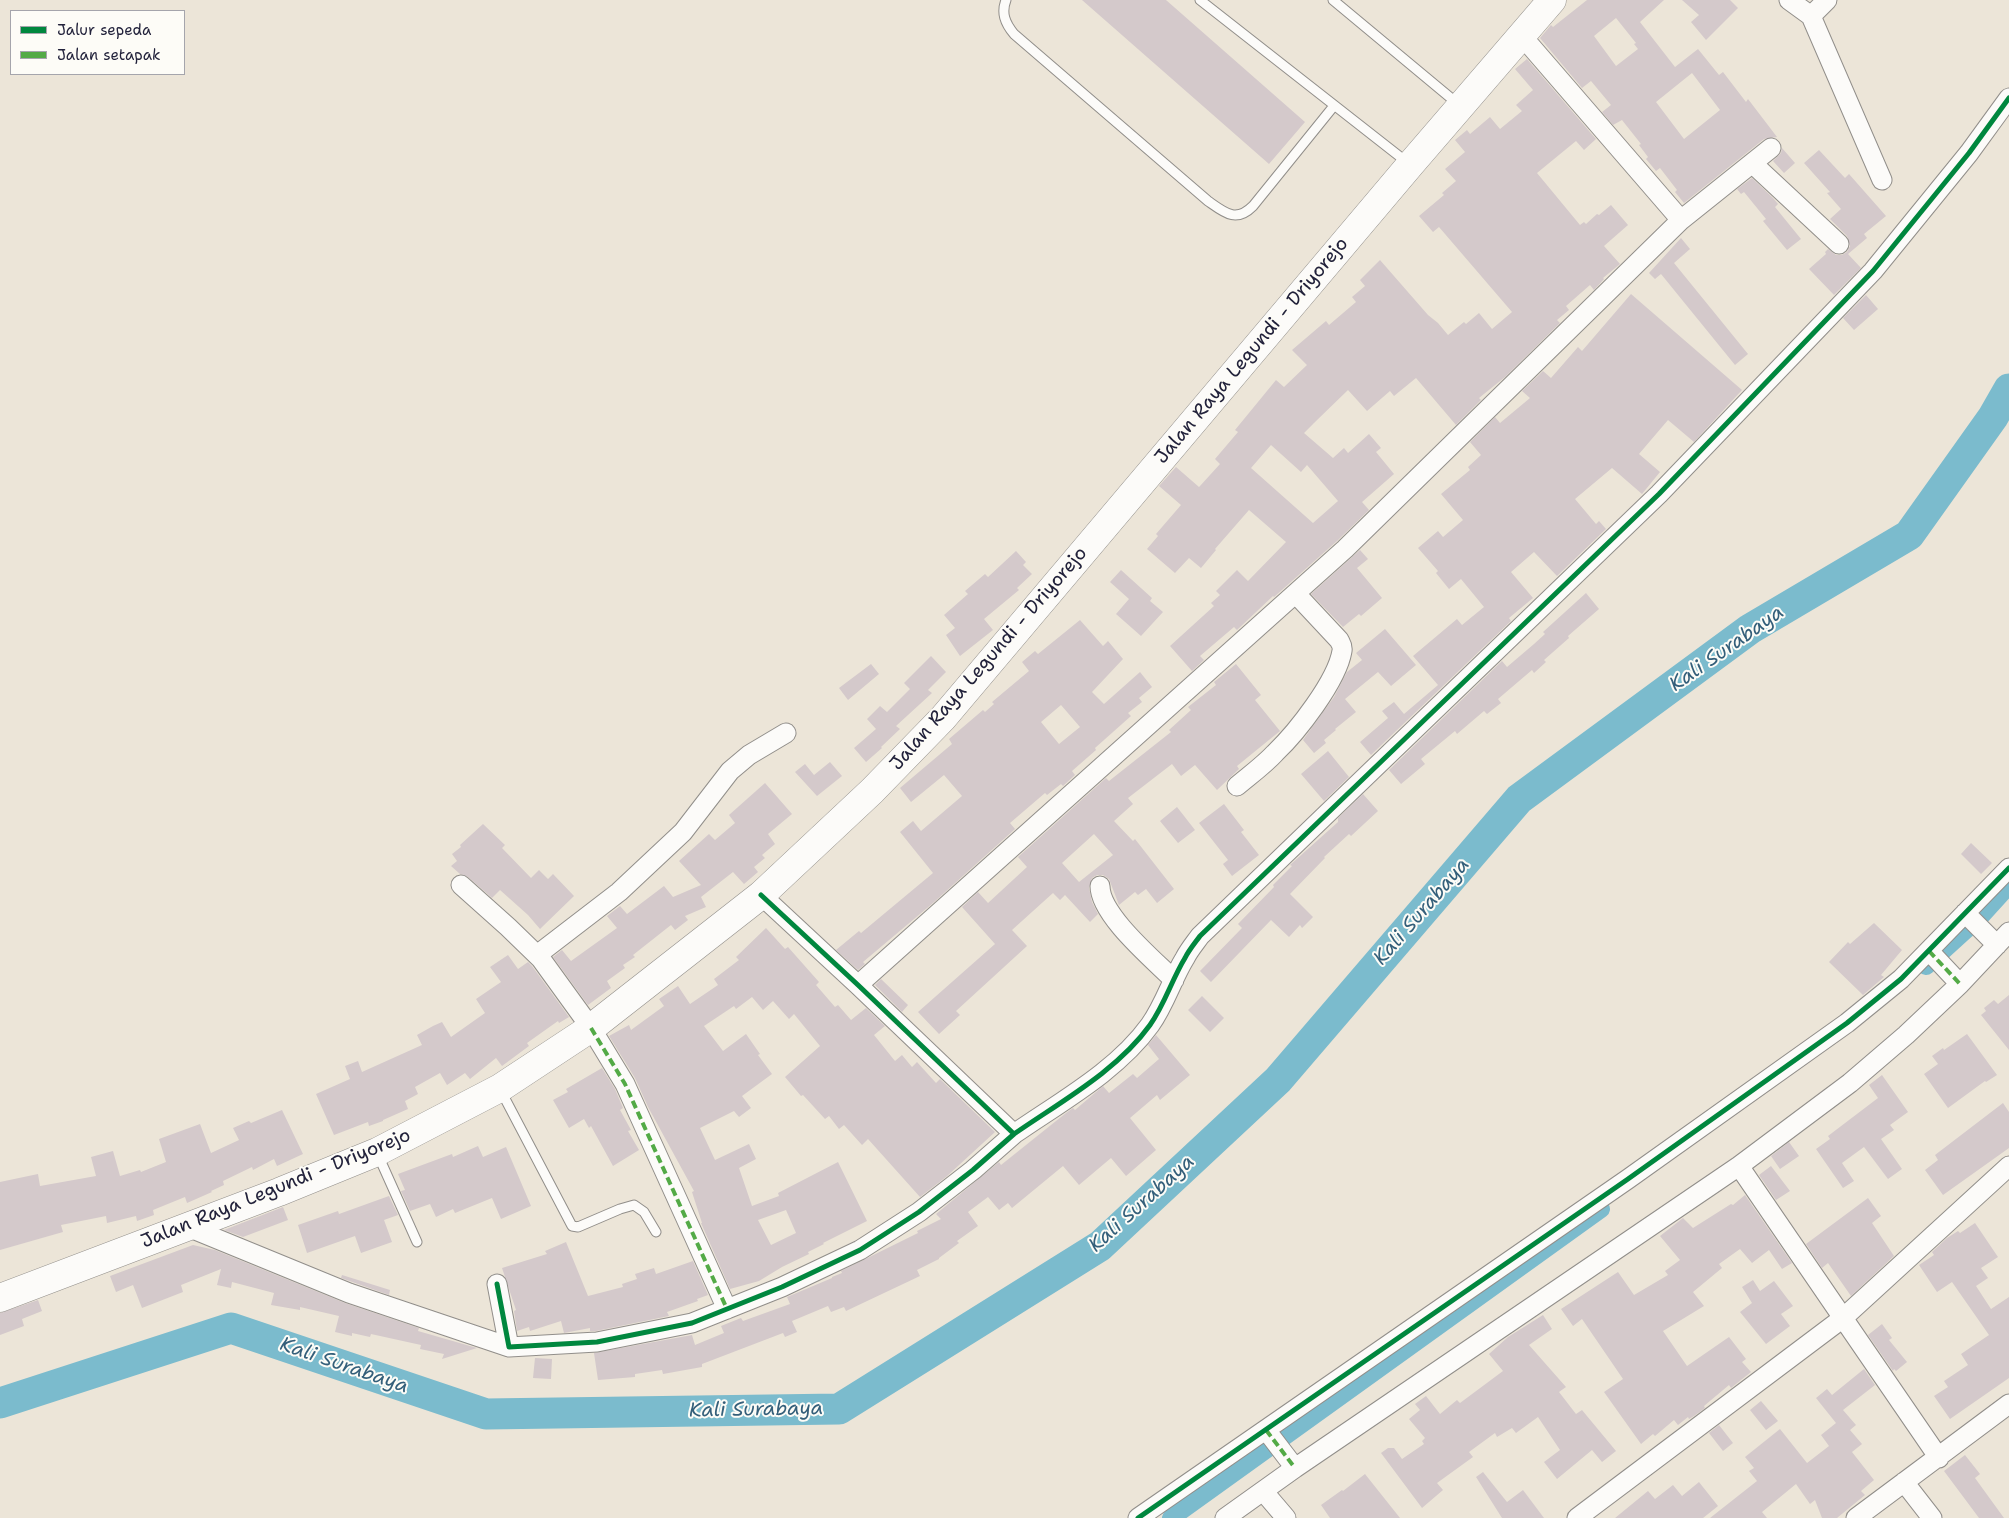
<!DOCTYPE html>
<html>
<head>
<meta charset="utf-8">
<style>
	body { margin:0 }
	#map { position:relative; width:2009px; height:1518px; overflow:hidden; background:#ece5d8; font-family:"Shantell Sans",sans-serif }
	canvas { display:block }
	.legend { position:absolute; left:10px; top:10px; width:175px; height:65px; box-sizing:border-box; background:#fdfcf7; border:1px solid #a5a5ac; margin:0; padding:6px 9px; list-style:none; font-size:15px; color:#22223b }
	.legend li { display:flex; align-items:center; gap:10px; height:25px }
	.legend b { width:25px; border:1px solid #a5a5ac }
</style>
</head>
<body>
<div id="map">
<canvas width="2009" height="1518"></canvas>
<ul class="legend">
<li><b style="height:6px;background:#00873e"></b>Jalur sepeda</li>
<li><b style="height:6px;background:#53aa46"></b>Jalan setapak</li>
</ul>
</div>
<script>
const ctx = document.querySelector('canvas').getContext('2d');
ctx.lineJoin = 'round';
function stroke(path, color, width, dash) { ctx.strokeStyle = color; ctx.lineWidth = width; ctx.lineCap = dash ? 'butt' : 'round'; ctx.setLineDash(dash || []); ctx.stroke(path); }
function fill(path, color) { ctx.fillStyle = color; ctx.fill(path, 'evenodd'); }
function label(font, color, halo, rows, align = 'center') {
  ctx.font = font + ' "Shantell Sans",sans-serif'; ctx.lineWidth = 4; ctx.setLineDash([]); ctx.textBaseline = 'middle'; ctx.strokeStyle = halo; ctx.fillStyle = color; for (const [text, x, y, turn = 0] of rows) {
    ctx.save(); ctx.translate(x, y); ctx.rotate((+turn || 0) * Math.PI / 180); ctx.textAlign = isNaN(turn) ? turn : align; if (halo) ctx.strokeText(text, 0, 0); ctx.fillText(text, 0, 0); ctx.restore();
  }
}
const canal = new Path2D(`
	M1926 966 1981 916 2009 885
	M1171 1518 1601 1209`);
const river = new Path2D(`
	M0 1403 231 1328 486 1414 839 1409 1100 1246 1278 1080 1519 799 1750 629 1909 535 1993 417 2009 389`);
const building = new Path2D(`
	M1082 0H1166L1305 122 1269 164Z
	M1587 0H1664L1640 22 1675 67 1698 49 1719 75 1723 72 1746 102 1748 99 1777 137 1764 139 1684 203 1675 192 1677 190 1660 168 1656 171 1646 159 1648 157 1639 145 1641 144 1622 120 1613 125 1602 112 1611 105 1591 81 1582 88 1540 38 1551 25 1553 27ZM1616 18 1636 43 1634 44 1638 49 1616 66 1594 36ZM1692 73 1720 110 1684 139 1656 102Z
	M1682 0H1730L1738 8 1706 40 1691 22 1699 15Z
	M1527 59 1596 139 1584 150 1576 141 1537 173 1580 225 1584 222 1586 224 1597 214 1599 215 1611 205 1628 225 1604 246 1620 264 1603 278 1604 279 1594 290 1590 285 1566 306 1569 310 1557 320 1560 323 1505 377 1479 398 1481 400 1456 425 1416 378 1394 396 1390 391 1367 411 1348 390 1314 423 1304 433 1333 458 1344 448 1348 453 1369 434 1381 448 1376 452 1394 474 1362 502 1369 510 1337 541 1274 597 1273 596 1237 630 1234 627 1200 656 1204 660 1192 671 1170 646 1214 606 1211 603 1220 595 1216 591 1237 570 1248 581 1286 542 1249 510 1215 549 1216 550 1201 568 1189 558 1175 573 1147 549 1158 536 1156 534 1181 505 1159 486 1176 467 1199 487 1200 486 1220 464 1215 459 1238 432 1235 430 1276 380 1284 387 1307 365 1292 350 1326 321 1329 325 1356 302 1352 297 1365 286 1360 280 1380 260 1428 315 1438 323 1448 335 1464 322 1466 324 1479 313 1492 329 1512 312 1439 227 1433 232 1419 216 1444 195 1442 193 1456 181 1445 169 1465 152 1455 140 1467 130 1470 134 1490 117 1500 129 1522 111 1516 105 1533 90 1515 69ZM1271 445 1301 472 1307 465 1338 501 1313 523 1251 468Z
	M1782 148 1795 163 1784 173 1773 161 1781 153Z
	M1819 150 1845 178 1849 174 1886 216 1864 234 1867 238 1848 254 1861 268 1834 295 1809 269 1826 254 1825 252 1828 249 1836 255H1842L1847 252 1850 246 1847 236 1830 219 1841 209 1827 193 1830 192 1804 163Z
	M1752 178 1773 198 1778 204 1775 207 1801 239 1787 250 1763 221 1766 219 1744 192 1741 194 1737 189Z
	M1681 238 1690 249 1674 263 1748 354 1735 365 1661 274 1655 279 1649 273Z
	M1631 294 1742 390 1694 442 1668 420 1639 454 1660 472 1642 494 1612 468 1575 499 1596 524 1599 521 1606 529 1557 576 1534 552 1511 572 1533 598 1509 618 1511 621 1371 755 1360 742 1388 718 1382 711 1394 702 1404 714 1438 685 1413 656 1457 619 1462 625 1484 607 1461 579 1449 589 1436 573 1438 571 1418 548 1438 531 1443 537 1463 520 1441 494 1470 470 1468 467 1481 455 1470 442 1495 417 1500 423 1530 398 1522 391 1543 371 1551 378 1578 347 1582 351Z
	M1866 295 1878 309 1854 330 1843 318Z
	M1360 550 1368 559 1357 568 1382 598 1361 616 1359 614 1343 627 1311 594Z
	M1016 551 1026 562 1023 565 1032 574 1017 588 1019 590 984 619 993 630 960 656 946 635 955 628 944 615 968 594 965 591 985 574 988 577Z
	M1121 570 1152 598 1150 601 1163 612 1141 636 1116 614 1129 599 1110 582Z
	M1586 593 1599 609 1568 636 1569 638 1544 660 1546 662 1534 673 1532 670 1498 699 1501 703 1487 714 1484 711 1457 734 1455 731 1421 759 1425 764 1401 784 1389 770 1502 661 1507 667 1534 644 1545 634 1543 632Z
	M1080 620 1103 646 1108 641 1123 659 1092 692 1104 704 1140 672 1152 687 1139 698 1142 702 1128 713 1131 716 1095 748 1096 750 1072 771 1075 775 1063 786 1061 784 1047 795 1045 793 1010 823 1015 829 933 903 863 962 865 964 858 970 836 950 859 931 861 933 933 873 900 832 913 821 921 831 962 796 944 775 911 802 900 788 952 744 949 739 983 710 985 712 994 704 992 702 1029 671 1022 662 1035 651 1038 654ZM1061 705 1080 727 1059 744 1041 722Z
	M1385 629 1416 665 1391 686 1378 672 1345 699 1356 712 1335 729 1336 730 1324 740 1326 743 1314 753 1303 740 1334 697 1347 672 1362 660 1356 653Z
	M931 656 946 672 928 690 932 693 896 726 900 729 881 747 882 748 866 762 854 748 876 729 867 719 880 706 887 712 910 689 904 683Z
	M871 664 879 674 848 700 839 688Z
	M1236 664 1261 695 1255 700 1280 731 1237 766 1239 769 1217 790 1195 765 1181 776 1172 764 1128 798 1133 804 1114 821 1133 841 1135 839 1174 889 1157 903 1146 889 1138 895 1135 892 1119 905 1109 879 1103 875H1097L1092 878 1089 888 1092 902 1098 914 1090 922 1065 895 1060 900 1053 893 1012 930 1027 946 956 1011 960 1015 939 1034 918 1012 995 944 962 907 978 892 988 903 1027 867 1018 857 1106 778 1109 781 1171 732 1169 730 1191 710 1188 707 1216 685 1214 682ZM1094 834 1113 855 1079 882 1062 863Z
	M1328 751 1349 777 1324 801 1301 774Z
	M830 762 842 776 817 796 795 772 805 764 814 775Z
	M765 783 792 814 768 834 775 844 762 855 765 858 754 867 758 872 744 884 733 872 701 897 706 907 685 916 688 920 675 930 671 925 633 955 635 957 623 965 625 968 607 981 611 988 588 1005 553 957 562 950 571 961 617 928 607 916 620 906 627 914 664 886 673 897 701 885 679 861 709 834 715 840 735 823 729 815Z
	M1363 794 1378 811 1351 836 1349 834 1324 857 1325 858 1290 894 1313 917 1302 928 1300 925 1289 937 1271 920 1211 982 1200 971 1242 928 1238 924 1274 887 1273 885 1292 866 1290 865 1338 822V818Z
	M1224 804 1244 830 1241 832 1259 855 1232 876 1223 864 1228 860 1199 823Z
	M1177 807 1195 830 1178 843 1160 821Z
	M483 824 505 845 502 848 531 878 539 870 548 879 553 874 574 896 540 929 528 915 500 890 492 898 468 877 460 874 451 866 457 861 452 854 461 847 460 845Z
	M1971 843 1992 863 1981 874 1961 854Z
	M1874 923 1902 950 1881 975 1884 977 1863 995 1829 962 1848 942 1850 944Z
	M766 928 785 949 788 947 819 982 816 985 835 1007 838 1005 851 1020 866 1008 885 1026 874 1035 895 1061 902 1055 912 1067 917 1062 936 1083 940 1079 995 1132 946 1177 920 1197 868 1139 862 1145 844 1125 839 1129 829 1116 825 1119 803 1095 801 1096 785 1077 820 1046 794 1014 789 1019 773 1001 763 1010 752 997 736 1009 734 1006 704 1026 723 1051 746 1034 760 1054 758 1055 772 1074 742 1096 751 1108 739 1117 734 1111 700 1128 715 1160 749 1144 756 1159 739 1168 752 1206 779 1196 778 1193 838 1162 867 1221 823 1243 824 1244 808 1252 809 1254 782 1267 759 1281 730 1289 701 1223H702L692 1192 694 1191 648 1107 635 1078 609 1036 629 1025 631 1030 664 1006 659 999 678 986 690 1004 718 985 714 979 739 960 736 957ZM786 1210 796 1233 771 1245 758 1220Z
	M508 955 518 969 528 962 532 966 569 1017 559 1023 558 1021 527 1043 529 1046 502 1066 496 1058 470 1079 465 1073 447 1085 440 1073 415 1087 418 1094 405 1101 408 1109 383 1120V1121L369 1126 368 1122 334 1135 316 1094 350 1079 345 1066 358 1061 362 1072 422 1045 417 1035 433 1026 442 1022 451 1037 485 1013 476 999 501 982 490 967Z
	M881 979 908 1005 902 1012 875 985Z
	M2009 995V1050L1981 1015 1986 1011 1984 1008 1994 1000 1998 1004Z
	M1202 996 1224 1018 1210 1032 1188 1010Z
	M1967 1034 1997 1075 1986 1082 1985 1081 1948 1108 1924 1074 1938 1064 1932 1056 1943 1048 1944 1050Z
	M1156 1035 1190 1075 1160 1100 1157 1095 1130 1118 1156 1150 1126 1176 1111 1158 1079 1185 1063 1166 1012 1208 1008 1203 999 1210 988 1197 968 1212 978 1226 957 1241 959 1243 939 1258V1259L917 1270 920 1276 846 1311 844 1307 831 1312 828 1306 792 1321 797 1332 785 1337 783 1333 702 1364V1367L663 1374 662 1370 635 1374V1377L598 1380 594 1353 692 1335 695 1345 724 1333 721 1326 741 1318 743 1321 790 1304 787 1297 832 1278V1277L842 1273 841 1271 918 1233 917 1231 941 1219 936 1214 999 1162 1001 1165 1066 1113 1073 1108 1075 1110 1103 1086 1109 1093 1133 1074 1137 1078 1159 1059 1148 1045Z
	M602 1068 615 1089 623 1108 620 1110 631 1130 628 1131 639 1150 613 1166 591 1126 589 1128 584 1119 569 1128 553 1100 568 1092 566 1089Z
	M1882 1075 1908 1112 1890 1125 1894 1130 1881 1139 1902 1169 1888 1179 1864 1147 1842 1163 1854 1181 1843 1188 1816 1149 1830 1139 1828 1136 1878 1098 1869 1085Z
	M2003 1103 2009 1112V1148L1943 1195 1925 1170 1938 1160 1935 1155Z
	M282 1110 303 1154 277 1166 274 1159 253 1170 252 1167 223 1181 224 1185 211 1191 212 1192 187 1203 185 1197 153 1210 154 1215 137 1221 136 1216 107 1223 106 1216 61 1225 63 1232 0 1250V1182L38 1174 40 1186 96 1176 91 1157 113 1151 120 1176 140 1170 141 1172 166 1162 159 1139 200 1124 211 1153 239 1140 233 1128 249 1121 251 1123Z
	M1789 1142 1799 1156 1780 1169 1771 1156Z
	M478 1146 483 1157 506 1147 531 1206 501 1219 492 1198 455 1213 453 1209 436 1217 430 1204 410 1211 401 1191 405 1190 398 1174 452 1154 453 1157Z
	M1771 1166 1790 1191 1776 1200 1759 1175Z
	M1745 1195 1792 1263 1782 1269 1769 1250 1752 1263 1740 1249 1719 1264 1722 1268 1693 1292 1704 1306 1663 1331 1687 1366 1729 1337 1746 1359 1742 1362 1751 1372 1731 1388 1729 1385 1704 1406 1705 1408 1694 1416 1689 1419 1688 1417 1678 1425 1674 1420 1655 1436 1653 1434 1641 1444 1604 1392 1623 1379 1582 1319 1573 1326 1561 1309 1618 1272 1634 1295 1668 1275 1665 1271 1680 1260 1660 1236 1683 1218 1693 1228 1731 1204 1733 1205Z
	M389 1196 398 1215 384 1220 392 1242 361 1253 355 1236 307 1253 298 1225 338 1211 339 1214Z
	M1868 1198 1881 1216 1872 1223 1894 1256 1851 1296 1828 1263 1822 1268 1806 1244Z
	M283 1207 288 1220 243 1237 224 1230Z
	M1975 1223 1998 1257 1981 1268 1988 1278 1976 1286 1991 1309 2009 1297V1378L1950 1419 1934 1396 1948 1387 1944 1381 1968 1365 1961 1354 1989 1335 1952 1282 1937 1292 1919 1265 1934 1255 1932 1252 1947 1238 1958 1231 1960 1233Z
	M566 1242 588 1296 623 1287 622 1284 637 1279 635 1274 654 1268 656 1274 693 1261 708 1295 697 1299 698 1301 667 1312 669 1316 596 1331H590V1328L564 1333 561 1321 530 1331 529 1327 517 1331 514 1311 516 1310 502 1268 547 1254 545 1251Z
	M193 1245 215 1250 345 1303 419 1328 418 1331 477 1348 442 1359 444 1354 420 1349 421 1345 371 1334 370 1337 352 1333V1336L335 1332 339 1316 300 1307V1310L271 1305 274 1293 232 1282 231 1288 217 1285 221 1269 181 1285 183 1292 142 1308 133 1285 116 1292 110 1276Z
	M342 1275 390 1290 389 1295 341 1278Z
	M1753 1280 1760 1291 1774 1281 1793 1306 1781 1314 1790 1326 1766 1344 1740 1312 1752 1303 1742 1287Z
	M38 1300 42 1311 22 1319 24 1326 0 1335V1313Z
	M1543 1315 1552 1329 1529 1345 1566 1387 1559 1392 1576 1414 1582 1410 1616 1451 1602 1462 1592 1450 1557 1479 1544 1462 1560 1450 1538 1417 1516 1433 1512 1428 1497 1437 1495 1433 1469 1452 1473 1457 1437 1483 1443 1490 1422 1508 1381 1453 1388 1448H1394L1402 1459 1424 1444 1422 1441 1425 1438 1409 1419 1420 1410 1415 1404 1426 1396 1440 1414 1457 1400 1460 1403 1503 1371 1489 1354 1508 1337Z
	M1882 1324 1892 1338 1889 1340 1907 1362 1896 1371 1894 1369 1893 1371 1868 1335Z
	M535 1358 552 1359 551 1379 533 1378Z
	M1864 1369 1875 1385 1843 1410 1856 1425 1850 1430 1862 1444 1852 1452 1874 1480 1861 1491 1865 1495 1837 1518H1822L1815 1500 1810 1504 1796 1484 1762 1512 1767 1518H1710L1757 1481 1749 1471 1754 1468 1745 1457 1780 1429 1807 1463 1829 1446 1821 1435 1836 1423 1816 1398 1827 1389 1832 1395Z
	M1761 1401 1778 1421 1766 1430 1750 1410Z
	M1719 1425 1733 1443 1723 1451 1709 1433Z
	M1965 1455 1980 1474 1975 1478 2004 1518H1979L1944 1471Z
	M1483 1472 1507 1502 1523 1490 1544 1518H1502L1476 1477Z
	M1365 1474 1400 1518H1330L1321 1505 1342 1490 1343 1491Z
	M1699 1482 1718 1506 1703 1518H1615L1648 1491 1655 1499 1673 1485 1682 1496Z`);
const lane = new Path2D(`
	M1006 0C1001 13 1005 23 1014 34L1208 201C1225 213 1236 223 1253 206L1333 107
	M1200 0 1408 163
	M1333 0 1458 104
	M501 1091 572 1226 578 1227 620 1209 634 1205 644 1212 656 1232
	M378 1155 417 1242`);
const street = new Path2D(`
	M1789 0 1811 16
	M1827 0 1811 16 1882 180
	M1752 163 1839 244
	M1681 220 1771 148
	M1237 786C1250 775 1264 765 1275 753 1297 732 1337 681 1342 651 1343 646 1341 644 1339 640L1296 594
	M461 885 508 927 541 959 591 1028 625 1084 727 1309
	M1100 886C1100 915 1153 959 1174 980
	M1965 913 1997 945
	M1929 951 1960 984
	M537 955 619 892 683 832 730 771 749 755 786 733
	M858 985 1345 549 1681 220 1522 36
	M1014 1134C1060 1102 1117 1071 1150 1025 1165 1004 1172 979 1185 958 1189 950 1195 943 1200 936L1659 494 1873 271 1969 153 2009 98
	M188 1227 349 1293 509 1347
	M497 1284 509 1347 597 1342 692 1323 782 1287 860 1250 919 1212 973 1170 1014 1134 858 985 761 895
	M1266 1430 1295 1468
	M1939 1458 1843 1318 2009 1166
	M1904 1482 1932 1518
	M1263 1491 1286 1518
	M1138 1518 1628 1179 1847 1023 1901 979 2009 868
	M1225 1518 1295 1468 1739 1166 1850 1083 1906 1035 1960 984 2009 932
	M1577 1518 1843 1318 1739 1166
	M1856 1518 2009 1404`);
const primary = new Path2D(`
	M0 1298 279 1192 377 1152 500 1088 591 1028 761 895 872 791 943 718 1410 165 1552 0`);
const quiet = new Path2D(`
	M1929 951 1960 984
	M591 1028 625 1084 727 1309
	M1266 1430 1295 1468`);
const cycleway = new Path2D(`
	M1014 1134C1060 1102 1117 1071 1150 1025 1165 1004 1172 979 1185 958 1189 950 1195 943 1200 936L1659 494 1873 271 1969 153 2009 98
	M497 1284 509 1347 597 1342 692 1323 782 1287 860 1250 919 1212 973 1170 1014 1134 858 985 761 895
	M1138 1518 1628 1179 1847 1023 1901 979 2009 868`);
const streetNames = [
	["Jalan Raya Legundi - Driyorejo",1252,351,-50],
	["Jalan Raya Legundi - Driyorejo",989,659,-49],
	["Jalan Raya Legundi - Driyorejo",276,1189,-22]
];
const waterNames = [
	["Kali Surabaya",1727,649,-35],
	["Kali Surabaya",1422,912,-49],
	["Kali Surabaya",1142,1204,-42],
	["Kali Surabaya",344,1366,19],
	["Kali Surabaya",756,1410,-1]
];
stroke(canal, '#7bbbcd', 18);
stroke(river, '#7bbbcd', 31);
fill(building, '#d4c9cb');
stroke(lane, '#918e8a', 11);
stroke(street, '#918e8a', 21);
stroke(primary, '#918e8a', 29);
stroke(lane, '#fcfbf9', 9);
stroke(street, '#fcfbf9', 19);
stroke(primary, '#fcfbf9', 28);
stroke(quiet, '#53aa46', 4, [8, 4]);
stroke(cycleway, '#00873e', 5);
label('19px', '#22223b', '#fdfcf7', streetNames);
label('italic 20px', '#345f7a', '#fdfcf7', waterNames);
</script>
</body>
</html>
